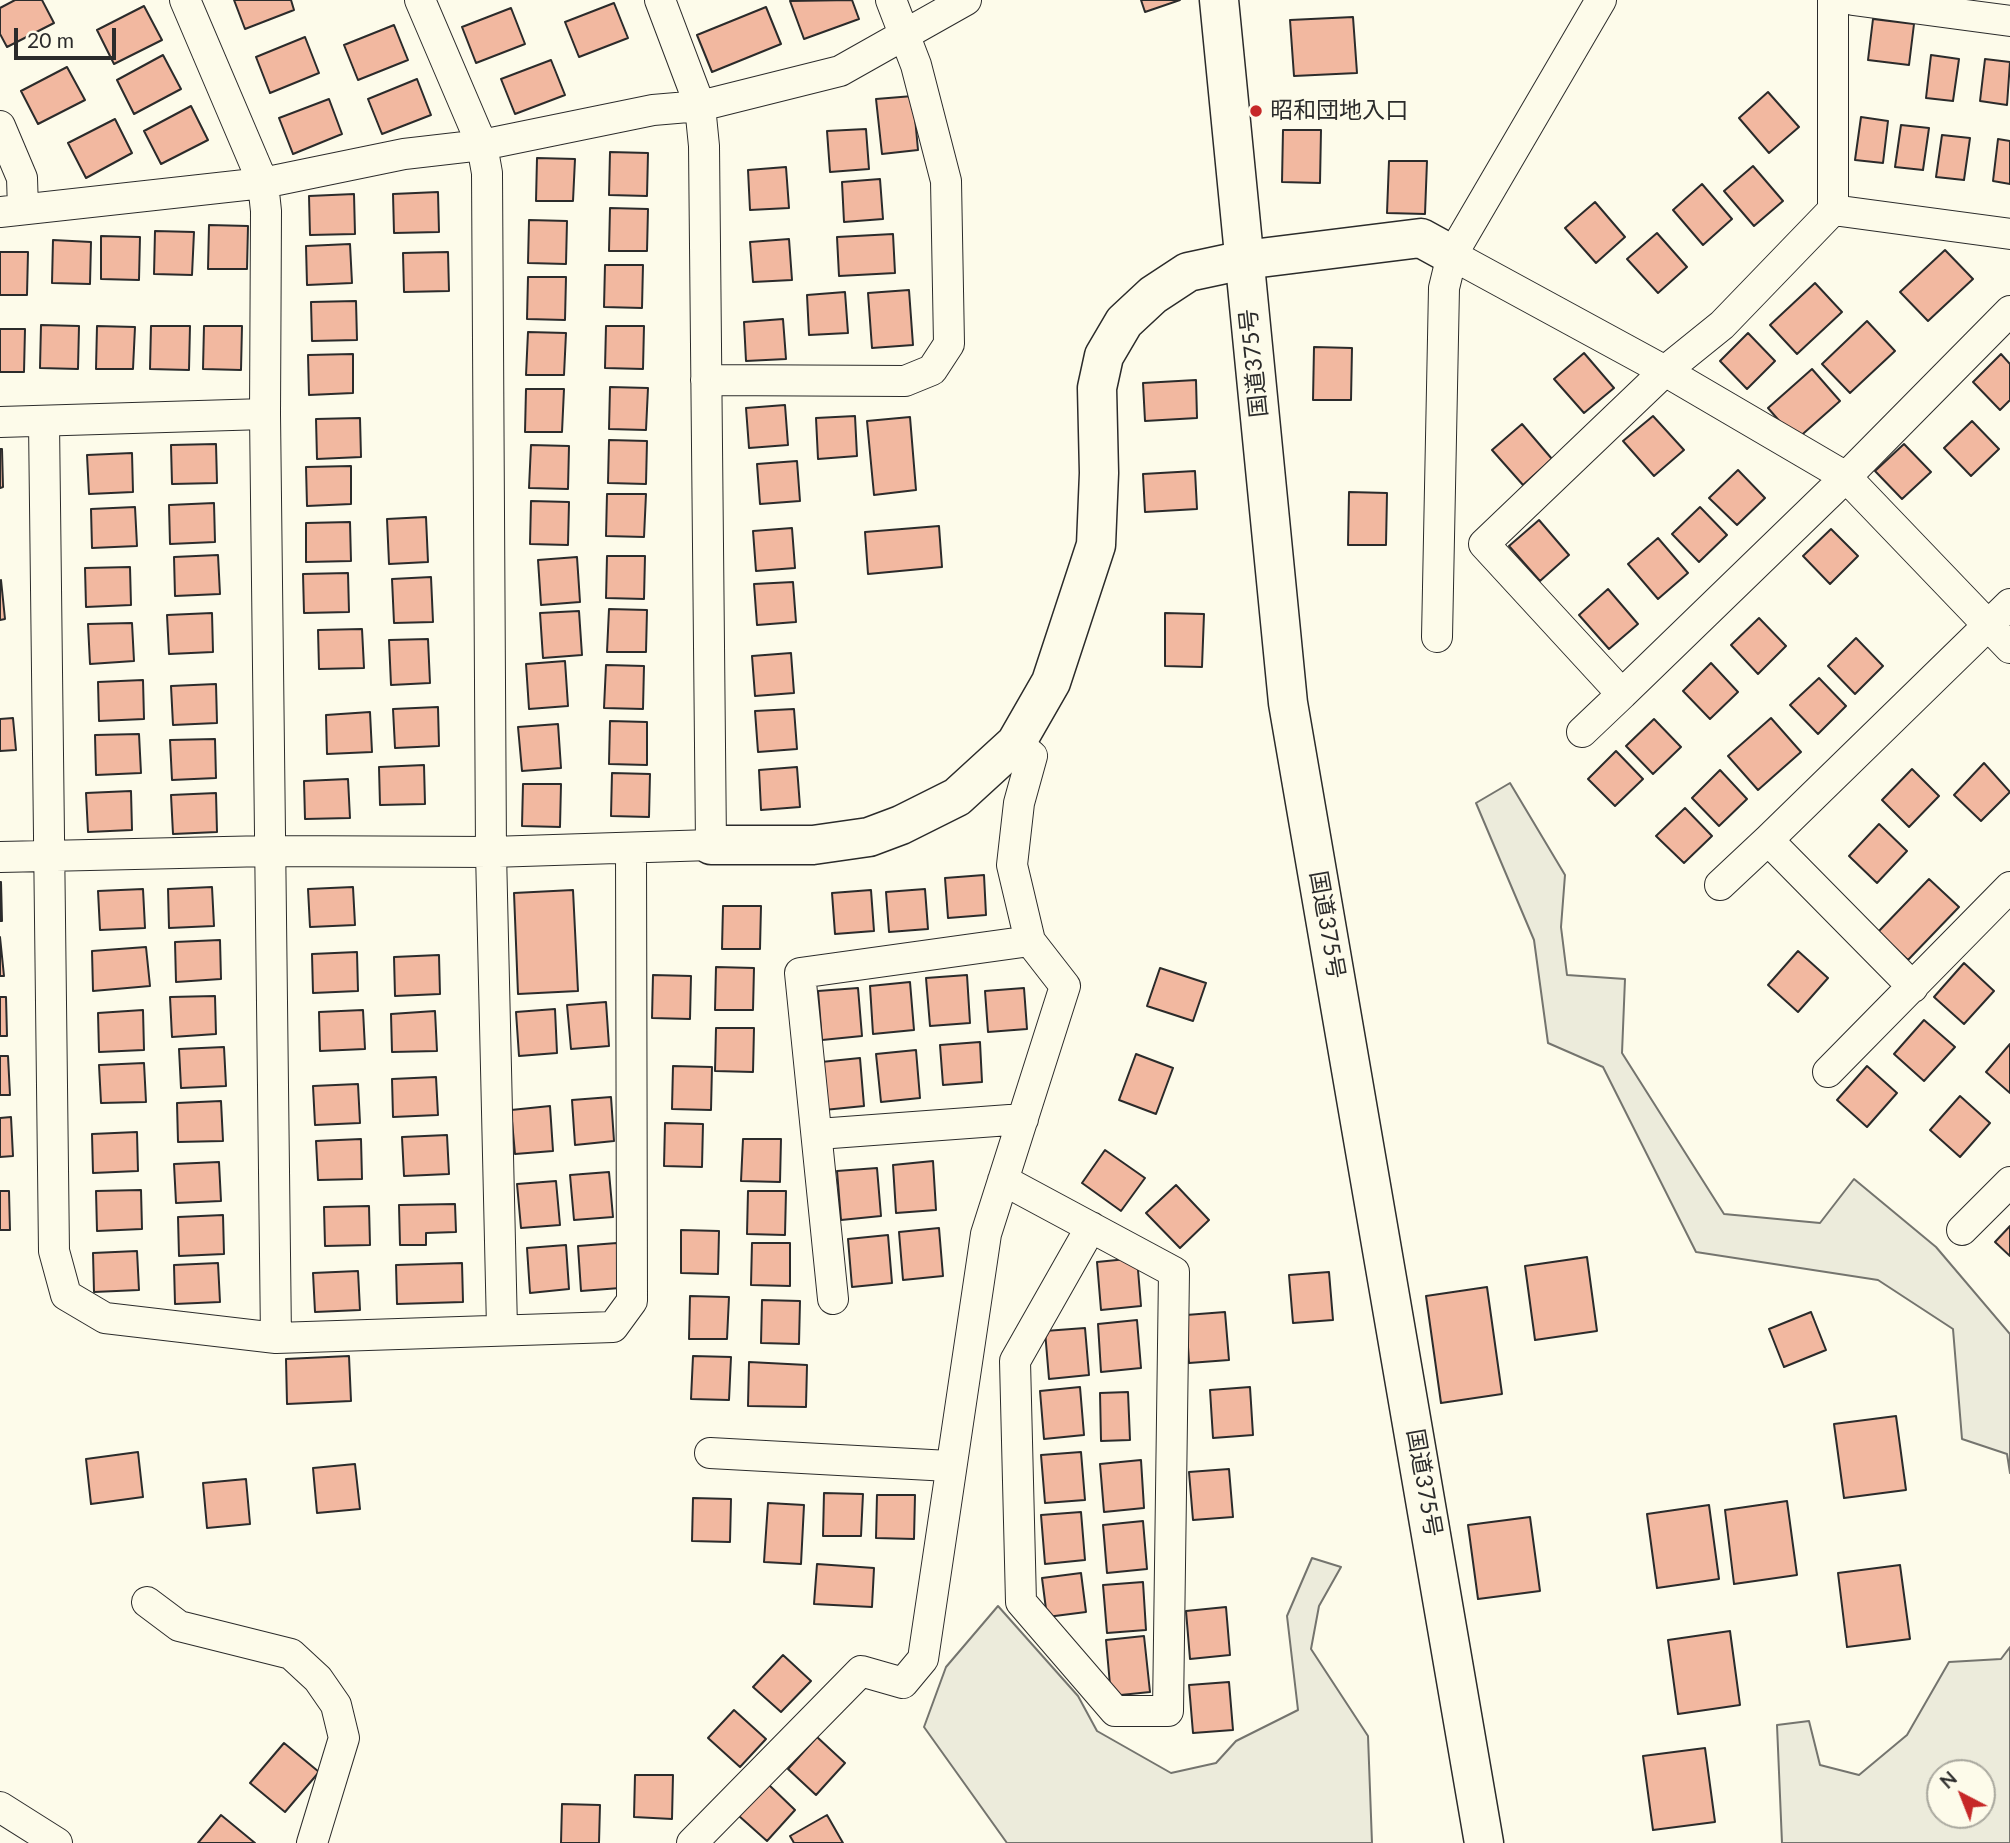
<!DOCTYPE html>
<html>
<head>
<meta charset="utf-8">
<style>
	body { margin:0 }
	#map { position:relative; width:2010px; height:1843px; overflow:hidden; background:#fdfbea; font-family:Lato,sans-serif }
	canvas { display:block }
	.north { position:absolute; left:1926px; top:1759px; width:70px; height:70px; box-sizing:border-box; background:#fdfbea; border:2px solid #a9a89e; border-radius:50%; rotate:318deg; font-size:19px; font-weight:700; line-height:28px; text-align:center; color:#2b2b2b }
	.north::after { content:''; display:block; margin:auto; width:24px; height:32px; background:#c62828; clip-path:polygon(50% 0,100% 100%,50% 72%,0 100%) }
	.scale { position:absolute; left:14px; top:28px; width:102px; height:32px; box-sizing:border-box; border:4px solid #2b2b2b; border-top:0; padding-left:9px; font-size:21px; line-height:24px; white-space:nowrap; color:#2b2b2b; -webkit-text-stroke:5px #fdfbea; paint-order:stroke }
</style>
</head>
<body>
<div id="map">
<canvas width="2010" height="1843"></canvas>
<div class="north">N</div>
<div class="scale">20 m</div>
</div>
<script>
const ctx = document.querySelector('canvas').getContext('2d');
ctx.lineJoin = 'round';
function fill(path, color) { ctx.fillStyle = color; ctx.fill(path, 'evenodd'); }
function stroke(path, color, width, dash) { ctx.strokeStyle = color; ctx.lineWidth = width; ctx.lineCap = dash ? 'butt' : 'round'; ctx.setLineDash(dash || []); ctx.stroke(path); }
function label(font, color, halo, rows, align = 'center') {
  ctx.font = font + ' Lato,"Noto Sans JP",sans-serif'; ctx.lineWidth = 5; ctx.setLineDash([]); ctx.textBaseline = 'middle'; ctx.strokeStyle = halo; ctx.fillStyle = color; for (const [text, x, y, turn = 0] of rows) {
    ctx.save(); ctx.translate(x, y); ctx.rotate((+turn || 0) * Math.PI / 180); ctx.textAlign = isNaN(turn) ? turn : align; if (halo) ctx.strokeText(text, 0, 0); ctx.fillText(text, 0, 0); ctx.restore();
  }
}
const green = new Path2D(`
	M1510 783 1565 875 1561 927 1567 975 1625 979 1622 1053 1724 1214 1820 1223 1854 1179 1936 1247 2010 1334V1473L2007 1454 1962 1439 1953 1329 1878 1280 1696 1252 1603 1067 1548 1043 1534 940 1476 803Z
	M1312 1558 1341 1567 1319 1606 1311 1649 1368 1736 1372 1843H1007L924 1727 946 1667 998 1606 1078 1696 1097 1731 1171 1773 1216 1763 1236 1741 1298 1710 1287 1616Z
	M2010 1647V1843H1782L1777 1725 1809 1721 1820 1765 1859 1775 1907 1735 1949 1662 2001 1659ZM1940 1773H1982V1815H1940Z`);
const building = new Path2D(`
	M15 0H42L54 23 7 47 0 34V8Z
	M234 0H291L294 10 245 29Z
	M852 0 859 19 804 39 790 1Z
	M1141 0H1180L1145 12Z
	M614 3 628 38 579 57 565 22Z
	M144 6 162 40 114 64 97 30Z
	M766 7 781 44 712 72 697 35Z
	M511 8 525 44 476 63 462 27Z
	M1353 17 1357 73 1294 76 1290 20Z
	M1873 19 1914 24 1909 65 1868 60Z
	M394 25 408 60 358 80 344 45Z
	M305 37 319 73 270 93 256 57Z
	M163 55 181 89 134 114 117 80Z
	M1931 55 1959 59 1953 101 1926 98Z
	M1985 59 2010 62 2007 105 1980 101Z
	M551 60 565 95 515 114 501 79Z
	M67 67 85 100 38 124 21 91Z
	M417 79 431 115 382 134 368 99Z
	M1768 92 1799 127 1769 153 1739 118Z
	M913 96 918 150 882 154 876 99Z
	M329 99 342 134 293 154 279 118Z
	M191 106 208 140 161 164 144 131Z
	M1861 117 1888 121 1883 163 1855 160Z
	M115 119 132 153 86 178 68 143Z
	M1901 125 1929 128 1923 170 1895 167Z
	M866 129 869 169 830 172 827 131Z
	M1283 130H1321L1320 183 1282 182Z
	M1942 135 1970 138 1964 180 1936 177Z
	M1998 139 2010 141V184L1993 181Z
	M610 152 648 153 647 196 609 195Z
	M537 158 575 159 573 201H536Z
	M1389 161H1427L1425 214 1387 213Z
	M1753 166 1783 201 1754 226 1724 191Z
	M786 167 789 208 750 210 748 170Z
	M880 179 883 219 844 222 842 182Z
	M1702 184 1732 219 1703 245 1673 210Z
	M438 192 439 232 394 233 393 194Z
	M354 194 355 234 310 235 309 196Z
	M1595 202 1625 237 1596 263 1565 228Z
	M610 208 648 209 647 251H609Z
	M529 220 567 221 566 264 528 263Z
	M209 225 248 226 247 269H208Z
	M155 231 194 232 192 275 154 274Z
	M1657 233 1687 267 1658 293 1627 259Z
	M893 234 895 273 839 276 837 237Z
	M101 236 140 237 139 280 101 279Z
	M789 239 792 280 753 282 750 242Z
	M53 240 91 242 90 284 52 283Z
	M350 244 352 283 307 285 306 246Z
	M1945 250 1973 279 1928 321 1900 292Z
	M0 252H28L27 295H0Z
	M448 252 449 291 404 292 403 253Z
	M605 265H643L642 308 604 307Z
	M528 277H566L565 320 527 319Z
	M1815 283 1842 312 1797 354 1770 325Z
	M909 290 913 345 872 348 868 293Z
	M845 292 848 333 809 335 807 295Z
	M356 301 357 340 312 341 311 302Z
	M783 319 786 359 746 361 744 322Z
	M1867 321 1895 351 1850 393 1822 364Z
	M41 325 79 326 78 369 40 368Z
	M97 326 135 327 133 369H96Z
	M151 326H190L189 370 150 369Z
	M204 326H242L241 370 203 369Z
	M606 326H644L643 369 605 368Z
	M0 329H25L24 372H0Z
	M528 332 566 333 564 375H526Z
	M1748 333 1775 361 1747 389 1720 361Z
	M1314 347 1352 348 1351 400H1313Z
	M1584 353 1614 388 1584 413 1554 379Z
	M353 354V393L309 395 308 355Z
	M2001 354 2010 364V400L2000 410 1973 382Z
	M1812 369 1840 401 1796 440 1768 408Z
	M1196 380 1197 418 1145 421 1143 383Z
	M610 387 648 388 646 430 609 429Z
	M526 389H564L562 432H525Z
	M785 405 788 445 749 448 746 408Z
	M855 416 857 456 818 459 816 418Z
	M1653 416 1684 450 1654 476 1623 441Z
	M910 417 916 490 874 495 867 421Z
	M360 418 361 457 317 459 316 419Z
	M1972 421 1999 449 1971 476 1944 448Z
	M1522 424 1552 459 1523 485 1492 450Z
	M609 440 647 441 646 484 608 483Z
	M216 444 217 483 172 484 171 445Z
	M1904 444 1931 472 1902 499 1875 471Z
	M531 445 569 446 568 489 529 488Z
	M0 449H2L3 487 0 488Z
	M132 453 133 492 89 494 87 455Z
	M797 461 800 501 760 504 757 464Z
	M351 466V504L307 506 306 467Z
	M1738 470 1765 498 1737 525 1709 498Z
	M1195 471 1197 509 1145 512 1143 474Z
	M1349 492 1387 493 1386 545H1348Z
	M607 494H646L644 537 606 536Z
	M531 501 569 502 568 545 530 544Z
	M214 503 215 542 170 544 169 505Z
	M135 507 137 546 92 548 91 509Z
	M1700 507 1727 535 1699 562 1672 534Z
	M426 517 428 562 389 564 387 519Z
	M1539 520 1569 555 1540 581 1509 546Z
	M350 522 351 561 306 562V523Z
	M939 526 942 567 868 574 865 532Z
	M792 528 795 568 756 571 753 531Z
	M1831 529 1858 556 1830 584 1803 556Z
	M1658 538 1688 573 1658 599 1628 564Z
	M218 555 220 594 175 596 174 557Z
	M607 556H645L644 599 606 598Z
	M577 557 580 602 541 605 538 560Z
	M130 567 131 605 86 607 85 568Z
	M348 573 349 612 304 613 303 574Z
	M431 577 433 622 394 623 392 579Z
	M1 580 5 619 0 620V581Z
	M793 582 796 622 757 625 754 584Z
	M1608 589 1638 624 1609 649 1579 615Z
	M609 609 647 610 646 652H607Z
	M579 611 582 655 543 658 540 613Z
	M212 613 213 652 169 654 167 615Z
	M1165 613 1204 614 1202 667 1165 666Z
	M1759 618 1786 646 1758 674 1731 645Z
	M132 623 134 661 90 664 88 624Z
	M362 629 364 668 319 669 318 630Z
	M1856 638 1883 666 1855 694 1828 666Z
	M428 639 430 683 391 685 389 640Z
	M791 653 794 693 755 696 752 656Z
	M565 661 568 706 529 709 526 664Z
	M1711 663 1738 692 1710 719 1683 691Z
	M606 665 644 666 643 709 604 708Z
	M1819 678 1846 706 1818 734 1790 705Z
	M143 680 144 719 99 721 98 682Z
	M216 684 217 723 173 725 171 686Z
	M438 707 439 746 395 748 393 709Z
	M794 709 797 749 758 752 755 711Z
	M370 712 372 752 327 754 326 715Z
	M13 718 16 750 0 751V719Z
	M1771 718 1801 752 1758 790 1728 756Z
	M1654 719 1681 747 1653 774 1626 746Z
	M610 721 647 722V765L609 764Z
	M558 724 561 768 522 771 518 727Z
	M139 734 141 773 96 775 95 735Z
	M215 739 216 778 172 780 170 740Z
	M1616 751 1643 779 1615 806 1588 779Z
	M1984 763 2010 792 1981 821 1954 795Z
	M424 765 425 804 380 805 379 767Z
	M797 767 800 807 761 810 759 770Z
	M1912 769 1939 796 1909 827 1882 800Z
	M1720 770 1747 799 1719 826 1692 798Z
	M612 773 650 774 649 817 611 816Z
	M348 779 350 818 305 819 304 781Z
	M523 784H561L560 827 522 826Z
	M131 791 132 830 88 832 86 793Z
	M216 793 217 832 173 834 171 795Z
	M1685 808 1712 836 1684 863 1656 836Z
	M1879 824 1907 851 1877 883 1849 856Z
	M984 875 986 915 948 918 945 878Z
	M1929 879 1959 907 1908 960 1878 932Z
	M1 882 2 921H0V882Z
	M212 887 214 926 169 928 168 889Z
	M353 887 355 925 310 927 308 889Z
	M143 889 145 928 100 930 98 891Z
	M925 889 928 929 889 932 886 892Z
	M573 890 578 991 518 994 514 893Z
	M871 890 874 931 835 934 832 893Z
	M723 906H761L760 949H722Z
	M0 937 4 976H0Z
	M220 940 221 979 176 982 175 942Z
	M146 947 150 986 93 991 92 951Z
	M1798 951 1828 978 1798 1012 1768 985Z
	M357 952 358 991 313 993 312 954Z
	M439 955 440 994 395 996 394 957Z
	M1964 963 1994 991 1964 1024 1934 997Z
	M716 967 754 968 753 1010H715Z
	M1160 968 1206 983 1193 1021 1147 1006Z
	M653 975 691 976 690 1019 652 1018Z
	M967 975 970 1023 930 1026 926 978Z
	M910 982 914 1030 873 1034 870 986Z
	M858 988 862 1036 822 1040 818 991Z
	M1024 988 1027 1029 988 1032 985 991Z
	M215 996 216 1034 172 1037 170 997Z
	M0 997H6L7 1036H0Z
	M606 1002 609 1046 571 1049 567 1005Z
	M555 1009 557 1053 519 1056 516 1012Z
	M143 1010 144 1050 99 1052 98 1013Z
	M363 1010 365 1049 320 1051 319 1012Z
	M435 1011 437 1051 392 1052 391 1014Z
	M1924 1020 1955 1047 1924 1081 1894 1054Z
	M716 1028H754L753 1072 715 1071Z
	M980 1042 982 1082 943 1085 940 1045Z
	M2010 1044V1093L1986 1072Z
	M224 1047 226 1086 181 1088 179 1049Z
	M916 1050 920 1098 881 1102 876 1054Z
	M1136 1054 1173 1068 1156 1114 1119 1100Z
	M0 1056H8L10 1095H0Z
	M860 1058 864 1106 824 1110 821 1062Z
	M144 1063 146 1102 101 1103 99 1065Z
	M673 1066 712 1067 711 1110 672 1109Z
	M1867 1066 1897 1093 1867 1127 1837 1100Z
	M436 1077 438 1115 393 1117 392 1079Z
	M358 1084 360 1123 315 1125 313 1086Z
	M1960 1096 1990 1123 1960 1157 1930 1130Z
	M611 1097 614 1141 575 1145 572 1100Z
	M221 1101 223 1141 178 1142 177 1103Z
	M550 1106 553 1151 515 1154 511 1110Z
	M11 1117 13 1156 0 1157V1118Z
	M665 1123 703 1124 702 1167 664 1166Z
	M137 1132 138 1171 93 1173 92 1134Z
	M447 1135 449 1174 404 1176 402 1137Z
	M361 1139 362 1179 318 1180 316 1141Z
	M743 1139H781L780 1182 741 1181Z
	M1105 1150 1145 1178 1121 1211 1082 1183Z
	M933 1161 936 1210 896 1213 893 1165Z
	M219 1162 221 1201 176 1203 174 1164Z
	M877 1168 881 1216 841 1220 837 1171Z
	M609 1172 613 1217 574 1220 570 1175Z
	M556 1181 560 1225 521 1228 517 1184Z
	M1176 1185 1209 1220 1180 1248 1146 1213Z
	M141 1190 142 1229 97 1231 96 1191Z
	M0 1191H9L10 1230H0Z
	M748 1191H786L785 1235 747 1234Z
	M455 1204 456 1232 426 1233V1245H400L399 1205Z
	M369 1206 370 1245 325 1246 324 1207Z
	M223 1215 224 1254 179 1256 178 1217Z
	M2010 1226V1256L1995 1242Z
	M939 1228 943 1276 903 1280 899 1232Z
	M681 1230 719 1231 718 1274 681 1273Z
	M888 1235 892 1283 852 1287 848 1239Z
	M617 1243 620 1288 581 1291 578 1246Z
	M752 1243H790V1286L751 1285Z
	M566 1245 569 1289 530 1293 527 1248Z
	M137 1251 139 1290 94 1292 93 1253Z
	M1587 1257 1597 1331 1535 1340 1525 1266Z
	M1137 1258 1141 1306 1101 1310 1097 1262Z
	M218 1263 220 1302 175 1304 174 1265Z
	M462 1263 463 1302 397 1304 396 1265Z
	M358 1271 360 1310 315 1312 313 1273Z
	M1329 1272 1333 1320 1293 1323 1289 1275Z
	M1487 1287 1502 1394 1441 1403 1426 1296Z
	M690 1296 729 1297 727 1339H689Z
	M762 1300 800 1301 799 1344 761 1343Z
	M1225 1312 1229 1360 1189 1363 1186 1315Z
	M1811 1312 1826 1350 1784 1367 1769 1329Z
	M1137 1320 1141 1368 1101 1372 1098 1324Z
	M1085 1328 1089 1375 1049 1379 1045 1331Z
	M349 1356 351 1401 287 1404 286 1359Z
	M693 1356 731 1357 729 1400 691 1399Z
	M749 1362 807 1365 806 1407 748 1406Z
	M1080 1387 1084 1435 1044 1439 1040 1391Z
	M1250 1387 1253 1435 1213 1438 1210 1390Z
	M1128 1392 1130 1440 1101 1441 1100 1393Z
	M1896 1416 1906 1490 1844 1498 1834 1424Z
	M138 1452 143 1497 91 1504 86 1459Z
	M1081 1452 1085 1500 1045 1503 1041 1455Z
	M1141 1460 1144 1508 1104 1512 1100 1464Z
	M355 1464 360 1509 317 1513 313 1468Z
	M1229 1469 1233 1517 1193 1520 1189 1472Z
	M246 1479 250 1524 207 1528 203 1483Z
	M824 1493 863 1494 861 1536H823Z
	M877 1495H915L914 1539 876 1538Z
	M693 1498 731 1499 730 1542 692 1541Z
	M1787 1501 1797 1575 1734 1584 1725 1510Z
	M768 1503 804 1505 801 1564 764 1562Z
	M1709 1505 1719 1579 1657 1588 1647 1514Z
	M1081 1512 1085 1560 1045 1564 1041 1515Z
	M1530 1517 1540 1591 1478 1599 1468 1525Z
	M1143 1521 1147 1569 1107 1573 1103 1525Z
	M817 1564 874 1568 872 1607 814 1604Z
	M1900 1565 1910 1639 1847 1647 1838 1573Z
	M1081 1573 1086 1612 1047 1617 1042 1578Z
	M1143 1582 1146 1630 1107 1633 1103 1585Z
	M1226 1607 1230 1655 1190 1659 1186 1611Z
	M1730 1631 1740 1705 1678 1714 1668 1640Z
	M1144 1636 1150 1692 1111 1696 1106 1640Z
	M783 1655 811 1681 781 1712 753 1687Z
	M1229 1682 1233 1730 1193 1733 1189 1685Z
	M734 1710 766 1739 740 1767 708 1738Z
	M817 1737 845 1763 816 1795 788 1769Z
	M284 1743 319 1772 285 1812 250 1783Z
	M1705 1748 1715 1822 1653 1830 1643 1756Z
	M635 1775H673L672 1819 634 1817Z
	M768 1784 795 1810 767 1841 739 1816Z
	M562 1804 600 1805 599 1843H561Z
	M221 1815 255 1843H198Z
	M827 1815 843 1843H794L790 1836Z`);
const minor = new Path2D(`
	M185 0 263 183 266 211 265 414 276 1338
	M420 0 482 145 487 173 491 852 502 1328
	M1853 0 2010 21
	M0 126 22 178 23 209
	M1833 210V0
	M0 212 263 183 404 154 482 145 653 110 700 106 840 71 966 0
	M2010 234 1833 210 1722 325 1665 371 1484 544 1622 694 1846 477 2010 311
	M1452 255 1665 371 1846 477 2010 648
	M706 380 905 381 932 370 949 344 946 181 916 65 891 0
	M0 422 265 414
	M44 422 54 1251 66 1295 105 1318 276 1338 613 1327 632 1301 631 848
	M1437 637 1444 288 1452 255 1601 0
	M1582 732 1622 694
	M1016 743 1032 756 1019 803 1012 865 1030 941
	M0 857 269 851 491 852 711 845 704 146 700 106 660 0
	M1720 885 1768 840
	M1913 987 1768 840 2010 604
	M1828 1072 2010 887
	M818 1134 1023 1119
	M1003 1180 1174 1272 1168 1711H1115L1021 1602 1015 1361 1091 1227
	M1962 1230 2010 1182
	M710 1453 949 1466
	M147 1602 179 1626 291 1654 318 1679 336 1705 344 1738 312 1843
	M0 1807 57 1843
	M692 1843 861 1671 903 1683 923 1659 986 1234 1065 986 1030 941 800 973 833 1299`);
const tertiary = new Path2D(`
	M711 845H813L869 837 901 825 957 797 1016 743 1051 682 1096 545 1099 473 1097 388 1104 356 1124 322 1153 295 1188 272 1244 260 1421 238 1452 255`);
const trunk = new Path2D(`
	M1219 0 1288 703 1484 1843`);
const markers = [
	[1256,111,7,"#c62828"]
];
const poiNames = [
	["昭和団地入口",1270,111]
];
const streetNames = [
	["国道375号",1254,363,-96],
	["国道375号",1327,925,80],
	["国道375号",1424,1483,80]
];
fill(green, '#ecebdb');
stroke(green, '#74746e', 2);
fill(building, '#f2b8a0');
stroke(building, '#2b2b2b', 2);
stroke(minor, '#2b2b2b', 32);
stroke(tertiary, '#2b2b2b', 41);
stroke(trunk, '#2b2b2b', 41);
stroke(minor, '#fdfbea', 30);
stroke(tertiary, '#fdfbea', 38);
stroke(trunk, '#fdfbea', 38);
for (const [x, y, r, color] of markers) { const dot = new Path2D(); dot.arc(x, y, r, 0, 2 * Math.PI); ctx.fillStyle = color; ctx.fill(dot); stroke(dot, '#fdfbea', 2.5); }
label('23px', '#2b2b2b', '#fdfbea', poiNames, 'left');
label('23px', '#2b2b2b', '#fdfbea', streetNames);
</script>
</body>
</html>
